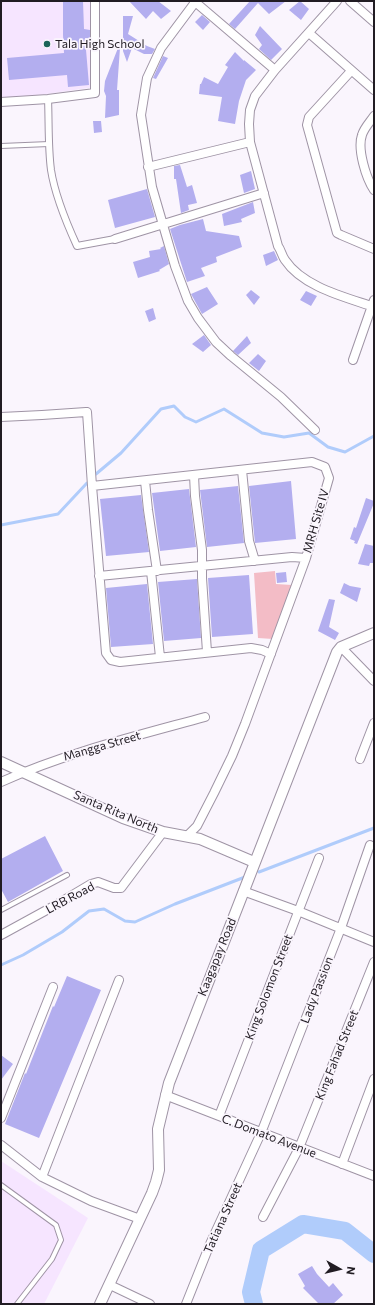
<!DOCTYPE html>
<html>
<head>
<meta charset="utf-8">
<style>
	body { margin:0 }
	#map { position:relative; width:375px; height:1305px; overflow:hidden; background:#faf5fd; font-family:Commissioner,sans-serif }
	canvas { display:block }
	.frame { position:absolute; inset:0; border:2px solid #211c23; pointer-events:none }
	.north { position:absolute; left:319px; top:1249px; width:40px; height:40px; -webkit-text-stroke:3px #faf5fd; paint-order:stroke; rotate:98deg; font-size:11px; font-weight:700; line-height:16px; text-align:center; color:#211c23 }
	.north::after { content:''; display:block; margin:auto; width:14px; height:18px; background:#211c23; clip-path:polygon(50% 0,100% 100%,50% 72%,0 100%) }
</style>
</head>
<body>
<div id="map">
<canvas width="375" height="1305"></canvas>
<div class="frame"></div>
<div class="north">N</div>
</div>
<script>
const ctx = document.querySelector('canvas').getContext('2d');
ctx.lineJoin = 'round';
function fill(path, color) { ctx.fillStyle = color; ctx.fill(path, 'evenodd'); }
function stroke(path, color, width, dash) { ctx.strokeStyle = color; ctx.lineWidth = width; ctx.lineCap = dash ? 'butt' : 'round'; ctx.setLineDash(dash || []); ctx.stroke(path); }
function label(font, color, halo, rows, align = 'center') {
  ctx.font = font + ' Commissioner,sans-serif'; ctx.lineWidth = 3.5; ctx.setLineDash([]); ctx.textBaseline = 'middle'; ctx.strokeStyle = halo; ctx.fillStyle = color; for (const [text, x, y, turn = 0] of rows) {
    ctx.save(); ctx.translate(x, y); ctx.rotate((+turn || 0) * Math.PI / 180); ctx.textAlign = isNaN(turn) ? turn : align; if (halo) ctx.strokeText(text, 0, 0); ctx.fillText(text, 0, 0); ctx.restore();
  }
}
const built = new Path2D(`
	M1 1H91L95 87 18 98H1Z
	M1 1161 88 1218 44 1304H1Z`);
const green = new Path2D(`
	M275 571 276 584 292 585 273 639 258 638 254 573Z`);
const stream = new Path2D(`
	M96 474 121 453 161 409 174 406 185 417 196 422 224 409 262 433 284 437 309 433 328 447 345 452 374 436
	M1 525 58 514 87 483
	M259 872 374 828
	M1 965 23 955 62 932 89 911 104 909 125 921 135 922 175 904 245 877`);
const river = new Path2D(`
	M254 1304 251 1292 261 1250 303 1224 345 1231 374 1254`);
const building = new Path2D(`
	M63 1H83L84 29 90 30V39L85 38 89 85 68 87 67 75 9 80 7 58 64 53 63 35Z
	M129 1H158L171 11 161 19 153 11 146 19Z
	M250 1H286L269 14 258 3 235 29 229 24Z
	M300 1 309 9 301 20 289 10Z
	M202 15 210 22 203 30 195 22Z
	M123 16H133L128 34 147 46 155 49 152 54H144L132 48 127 62 123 51Z
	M260 26 282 49 271 60 259 49 262 45 255 35Z
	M118 48H120L117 90H119V115L105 118 106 96 104 91 105 81Z
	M235 52 244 61V60L256 70 246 80 239 101 235 124 218 121 222 97 199 94 200 84H201L204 77 218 84 228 67 225 65Z
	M163 56 168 58 156 79 153 78Z
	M93 121H101L102 132 94 133Z
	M180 165 187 187 192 185 197 203 188 205 189 210 181 213 176 179H174V166Z
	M251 171 255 189 244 193 240 175Z
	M147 189 155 217 115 228 108 200Z
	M253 202 255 213 241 219 242 222 224 226 222 214Z
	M203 219 206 231 239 236 242 247 216 257 217 262 201 268 205 276 187 282 170 229 180 225Z
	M164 246 169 264 159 270 160 271 138 278 133 262 150 257 149 251 161 249 160 248Z
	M274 251 278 260 266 266 263 255Z
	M207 287 218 304 202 314 191 294Z
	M251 290 260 297 254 305 246 295Z
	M306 291 317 296 311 306 300 300Z
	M153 308 156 319 149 322 145 311Z
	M204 335 211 345 203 352 192 344Z
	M247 336 251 343 238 355 233 351Z
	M258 354 266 361 259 371 249 363Z
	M291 481 296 539 255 543 249 486Z
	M238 486 244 543 207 547 200 490Z
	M189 489 196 547 160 551 152 493Z
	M141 495 149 552 106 556 100 499Z
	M366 498 374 501V503L357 544 354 543 355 541 350 539 354 527 356 528Z
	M365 544 374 546V563H370L369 566 358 564Z
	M286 572 287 582 277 583 276 573Z
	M249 575 253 634 212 637 208 578Z
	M197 579 201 638 164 641 158 582Z
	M344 583 350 586 361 588 357 602 340 593Z
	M147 584 153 644 111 647 106 588Z
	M329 599 335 600 329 627 339 633 335 640 318 631Z
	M45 836 63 871 8 902 1 889V859Z
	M67 976 101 990 39 1138 5 1124 25 1073 26 1074 53 1006 54 1007Z
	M1 1055 13 1064 1 1080Z
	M312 1266 317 1274 329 1287 333 1283 343 1295 333 1304H319L303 1288 305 1286 298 1274Z`);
const service = new Path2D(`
	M1 146 49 144
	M1 910 67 875
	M1 1185 56 1225 61 1240 52 1259 17 1304`);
const pedestrian = new Path2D(`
	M48 99C49 122 48 147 51 170 55 196 66 222 77 246L115 239`);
const minor = new Path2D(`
	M194 1 275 70
	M196 1 161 48 147 78 141 115 152 187 175 266 188 301 198 318 216 342 231 356 281 397 315 430
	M337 1 275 70 255 96 250 110 249 124 250 142 278 246C281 250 282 256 285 260 303 287 345 297 374 307
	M350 1 374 22
	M309 33 374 90
	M351 71 309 117 307 125 337 233 341 235 374 249
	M1 102 48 99 95 93V1
	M374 116C370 122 364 128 362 135 357 149 366 178 374 190
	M148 167 250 142
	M115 239 264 193
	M353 360 374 300
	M87 412 92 486 106 653 111 660 120 662 251 648 262 650 271 654
	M1 417 42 415 86 412
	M242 470 249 541 255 561
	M194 475 195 496 202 550V578L207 652
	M145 481 148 510 157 571
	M92 486 312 462 325 467 329 478 306 558 245 724 232 756 214 793 197 826 187 836
	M151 571 160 657
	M99 576 292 557 306 558
	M341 647 374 681
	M360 759 374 723
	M1 782C66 753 136 736 205 717
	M243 891 298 911 374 942
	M1 935 54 906 91 884 98 882 114 888H121L163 832
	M165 1095 374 1176
	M219 1116 319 858
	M1 1118 53 987
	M1 1145 42 1177 91 1201 140 1219
	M342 1164 374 1079
	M42 1177 119 980
	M263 1217 299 1148 374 962
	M110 1285 150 1304
	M186 1304 210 1244 261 1133 341 928 370 845`);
const tertiary = new Path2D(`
	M1 762 123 818 163 832 200 839 254 862
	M100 1304 152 1193 156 1182 159 1170 158 1129 169 1083 337 652 341 647 374 633`);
const markers = [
	[47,44,4,"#1b6359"]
];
const poiNames = [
	["Tala High School",55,44]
];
const streetNames = [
	["MRH Site IV",316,521,-74],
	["Mangga Street",102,746,-16],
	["Santa Rita North",116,812,23],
	["LRB Road",70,898,-28],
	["Kaagapay Road",217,957,-68],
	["King Solomon Street",269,987,-69],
	["Lady Passion",317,990,-69],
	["King Fahad Street",337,1055,-68],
	["C. Domato Avenue",269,1136,21],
	["Tatiana Street",223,1218,-66]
];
fill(built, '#f6e5ff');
fill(green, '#f3bcc6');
stroke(stream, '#b0ccfb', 3);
stroke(river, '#b0ccfb', 18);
fill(building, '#b3aeef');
stroke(service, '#9f94a5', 6);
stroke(pedestrian, '#9f94a5', 8);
stroke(minor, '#9f94a5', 10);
stroke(tertiary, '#9f94a5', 12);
stroke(service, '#fff', 4);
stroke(pedestrian, '#fff', 6);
stroke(minor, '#fff', 8);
stroke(tertiary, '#fff', 10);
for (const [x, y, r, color] of markers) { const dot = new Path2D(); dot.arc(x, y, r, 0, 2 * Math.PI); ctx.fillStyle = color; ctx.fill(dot); stroke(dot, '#faf5fd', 1.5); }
label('12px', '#211c23', '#faf5fd', poiNames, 'left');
label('12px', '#211c23', '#faf5fd', streetNames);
</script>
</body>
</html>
